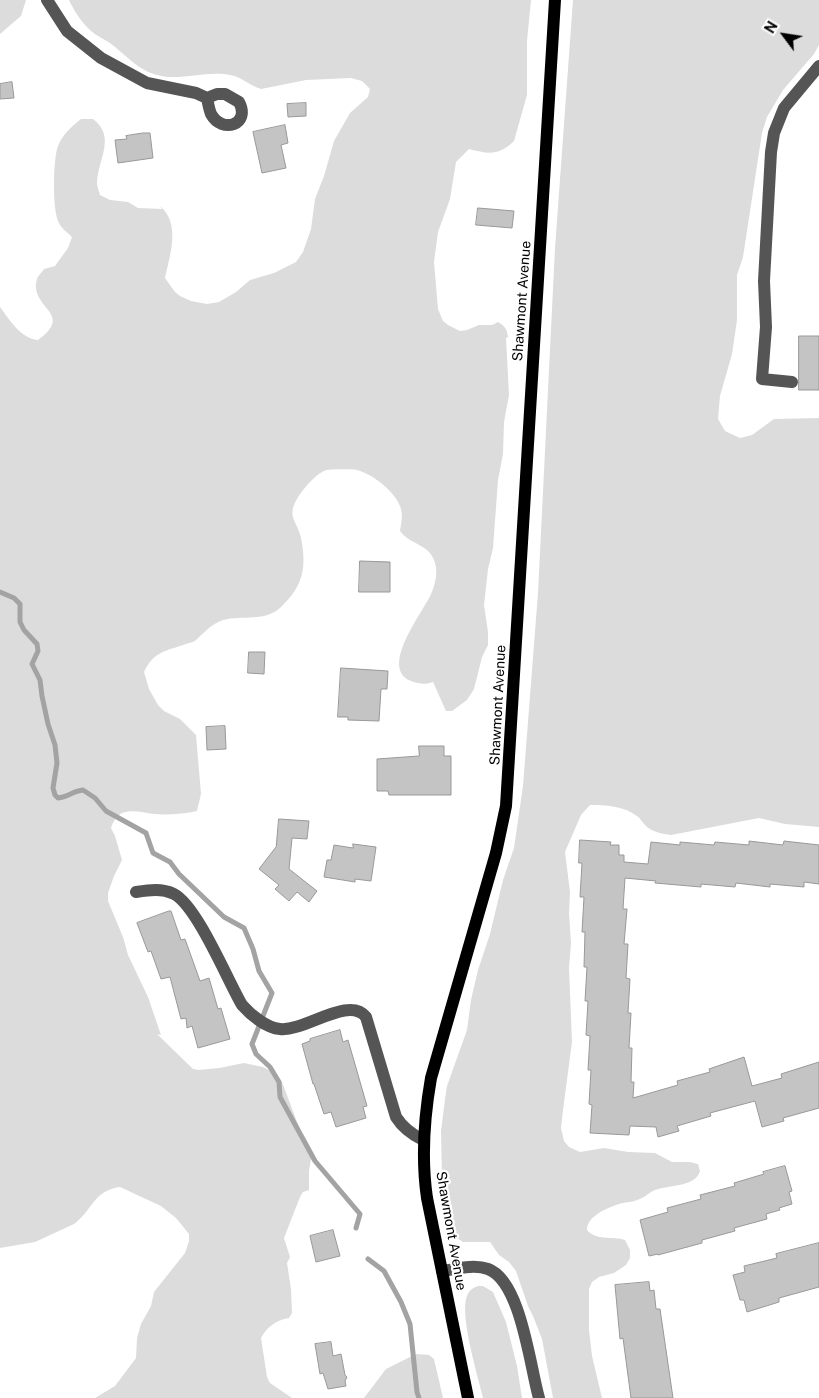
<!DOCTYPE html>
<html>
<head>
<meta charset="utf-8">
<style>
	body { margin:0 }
	#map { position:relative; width:819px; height:1398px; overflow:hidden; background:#fff; font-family:"Public Sans",sans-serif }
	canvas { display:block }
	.north { position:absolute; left:759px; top:10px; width:50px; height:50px; -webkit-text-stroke:4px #fff; paint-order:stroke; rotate:301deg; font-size:14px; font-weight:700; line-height:20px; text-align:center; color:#000 }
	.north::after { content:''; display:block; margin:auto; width:18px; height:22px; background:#000; clip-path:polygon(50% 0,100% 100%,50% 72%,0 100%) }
</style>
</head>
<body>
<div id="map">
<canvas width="819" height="1398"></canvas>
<div class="north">N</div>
</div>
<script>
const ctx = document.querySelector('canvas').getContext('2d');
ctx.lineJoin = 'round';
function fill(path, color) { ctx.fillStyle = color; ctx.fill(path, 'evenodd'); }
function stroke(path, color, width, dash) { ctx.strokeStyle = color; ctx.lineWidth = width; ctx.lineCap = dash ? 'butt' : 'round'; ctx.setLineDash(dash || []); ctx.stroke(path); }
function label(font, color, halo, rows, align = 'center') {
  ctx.font = font + ' "Public Sans",sans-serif'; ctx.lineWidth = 4.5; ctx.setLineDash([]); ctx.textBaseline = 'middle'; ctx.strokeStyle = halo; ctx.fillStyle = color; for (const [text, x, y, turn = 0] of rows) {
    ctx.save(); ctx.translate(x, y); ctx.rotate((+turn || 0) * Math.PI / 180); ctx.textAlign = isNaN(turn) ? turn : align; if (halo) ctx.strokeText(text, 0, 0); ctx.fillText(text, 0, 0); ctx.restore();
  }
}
const green = new Path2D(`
	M0 0H26L21 16 0 34Z
	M69 0H531L527 41V95L514 141C499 156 488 154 469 149L456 162 450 199 438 232 434 262 438 309 443 321 448 325 460 331 467 330 479 325H492L498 322C505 326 507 329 508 337L506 338 509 395 504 422 503 454 498 480 493 548 488 569 484 605 488 632V645L482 657 474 689 467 700 452 711H446L433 682C425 685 419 684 411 681 378 668 424 611 431 594 435 585 437 576 436 567 432 543 412 547 400 531 401 524 403 517 401 509 397 493 373 474 357 470 352 469 332 469 327 470 317 472 302 490 297 499 286 517 298 522 301 538 307 568 303 586 281 607 266 622 242 615 223 620 211 624 205 632 196 640 194 642 189 643 186 644 166 651 154 651 144 672L149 689 158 705 164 711 180 719 196 735 201 794 197 811C184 814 168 815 154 814 144 813 132 809 122 813 116 816 113 822 111 828L115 836 122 860 114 876 108 893V901L123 937 128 955 148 997 161 1035 157 1034 193 1069 199 1070 219 1068 244 1063 263 1067 275 1073 282 1082 300 1130 309 1147 311 1159 309 1171V1190L303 1192 300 1197 284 1238 290 1257 287 1263 291 1289 292 1313 289 1318C276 1320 267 1327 261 1338L267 1377 270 1383 292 1398H95L115 1386 136 1358 137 1338 141 1324 151 1306 154 1292 185 1253 189 1241V1234L176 1218 161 1206 120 1187C94 1190 92 1211 74 1224L35 1242 0 1248V307C9 319 21 339 38 340 76 313 28 308 37 279 38 276 42 272 44 269L55 266 68 248 72 237C68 233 61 228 59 223 52 211 53 158 58 146 62 135 72 126 81 119H93C117 137 97 161 97 183 97 187 99 191 100 195L110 200 128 202 138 208 162 209 160 206C181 224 170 255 165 278L175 292 180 296 191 301 207 304 219 302 236 292 250 280 274 273 296 262 303 252 311 229 315 199 324 176 334 141 350 113 368 97 370 89 362 81 351 78 306 80 261 89C250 86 242 77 230 75 211 71 189 78 169 77 141 75 131 59 110 43 104 39 97 36 91 31 82 23 74 11 69 0Z
	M573 0H819V45L814 54 783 90 767 117 762 133 743 257 737 275V320L732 354 720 396 718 419 725 431 740 438 752 435 774 419 819 418V827L785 824 759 818 671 835C662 834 652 832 645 825 642 822 640 818 637 816 624 806 606 805 590 805L581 815 565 852 570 892 569 913 571 943 569 968 572 1042 563 1110 561 1128 564 1141 569 1147 580 1152 604 1148 628 1152 655 1153 672 1162H690L698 1164 700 1171C696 1187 668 1185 655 1190 650 1192 646 1196 642 1198 635 1202 626 1202 619 1204 607 1208 587 1216 587 1230 597 1241 612 1236 625 1240L630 1250V1258L626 1265 614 1273 599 1277 592 1282 589 1289V1330L592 1356 602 1398H553L542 1339 533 1316 528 1306 516 1271 509 1262 499 1255 490 1242H463L454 1236 442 1180 441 1131 445 1099 447 1086 467 1030 471 1000 478 970 490 934 503 880 514 848 523 786 538 593 555 248Z
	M478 1286H483L493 1292 506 1322 517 1366 522 1398H483C478 1377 459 1314 467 1296 469 1290 473 1288 478 1286Z
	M416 1354 429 1355 434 1359 443 1398H364L386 1369Z`);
const stream = new Path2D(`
	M0 592 14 598 20 604V622L24 630 37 644 38 651 32 664 40 680 42 696 48 724 55 745 57 763 53 788 55 795 58 798C68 797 73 791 83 790L95 798 106 811 146 833 153 853 170 862 179 874 224 917 244 928 253 949 259 971 272 993 252 1044 256 1054 270 1067 279 1082 280 1097 315 1161 360 1214 356 1228
	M368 1259 384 1271 401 1302 410 1324 417 1392 419 1398`);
const building = new Path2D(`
	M12 82 14 98 0 99V84Z
	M306 103V116L288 117 287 104Z
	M285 125 288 143 281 145 286 168 262 173 253 132Z
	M143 133H150L153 158 118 163 115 140 127 139 126 136Z
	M478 208 514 211 512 228 476 225Z
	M799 336H819V390H799Z
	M360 561 390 562V592H359Z
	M249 652H265L264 674 248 673Z
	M341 668 388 671 387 689H381L379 721 348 720V717H338Z
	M225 726 226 749 207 750 206 727Z
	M419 746H444V756H451V795H389L388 791H377V759L419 756Z
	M279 819 309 821 307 839 292 838 289 869 317 891 309 902 297 892 289 901 275 889 279 885 259 869 276 847Z
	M580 840 611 842 610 845H619V855H624V862L648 864 651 842 680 845V842L714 845 715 842 749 845V841L783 845 784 841 819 845V884L804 882V887L770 884V887L736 883 735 887 701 884V887L655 883 656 881 625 878 623 909H627L624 944H628L626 978 630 979 628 1013H631L629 1048H632L631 1082H634L633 1098 678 1085 677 1081 710 1072 709 1069 744 1057 752 1086 782 1078 781 1074 819 1062V1108L783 1118 784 1121 762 1127 755 1101 710 1113 711 1116 677 1126 679 1131 658 1137 656 1127 630 1126 629 1135 590 1133 592 1105 589 1104 591 1070H588L590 1036 586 1035 588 1001H585L587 967H584L585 932H582L584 897H580L582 863H579Z
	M353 844 376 847 371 881 355 879V882L324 877 327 860H331L334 845 353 848Z
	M169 911H171L181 940 185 939 200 981 209 978 218 1009 221 1008 230 1039 198 1048 192 1026 187 1028 186 1018 181 1019 170 977 161 979 151 951 148 952 137 923Z
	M340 1030 343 1042 348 1040 367 1106 363 1107 366 1118 336 1127 331 1112 324 1114 314 1084H313L302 1044 310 1041V1039Z
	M785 1166 792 1191 789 1192 792 1204 779 1208 780 1210 766 1214 767 1219 734 1228 735 1231 702 1240V1243L658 1255V1254L649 1256 640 1220 668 1212 667 1208 701 1199 700 1195 735 1186 734 1183 764 1174 763 1172Z
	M333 1230 340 1256 316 1262 310 1236Z
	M819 1243V1287L779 1298V1302L747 1312 744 1300H740L733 1275 745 1272 744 1266 777 1258 776 1254Z
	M649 1282 650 1291 654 1290 656 1309H660L673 1398H631L623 1338 620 1339 615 1285Z
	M331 1342 333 1356 341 1354 345 1375 347 1377 345 1381 346 1386 328 1389 323 1373 320 1374 315 1344Z`);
const minor = new Path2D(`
	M47 0 67 31 101 58 147 83 196 93 207 98
	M217 94H225L239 102C251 125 222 134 211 114 209 109 208 103 207 98Z
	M792 382 762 379 766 327 764 281 771 152 774 133 784 108 819 66
	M136 892C149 890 162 888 174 894 197 906 227 979 242 1005 250 1014 266 1028 280 1029 304 1032 349 995 366 1017L396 1117C403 1128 411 1134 423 1140
	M442 1271C456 1269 474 1264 488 1269 521 1281 530 1367 539 1398`);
const major = new Path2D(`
	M468 1398 427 1198C421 1157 424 1118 431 1078L496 853 506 806 555 0`);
const streetNames = [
	["Shawmont Avenue",522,301,-86],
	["Shawmont Avenue",498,705,-87],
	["Shawmont Avenue",451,1231,80]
];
fill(green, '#dcdcdc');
stroke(stream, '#a3a3a3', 5);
fill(building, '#c4c4c4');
stroke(building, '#999', 1);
stroke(minor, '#555', 12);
stroke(major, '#000', 12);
label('14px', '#000', '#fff', streetNames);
</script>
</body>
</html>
